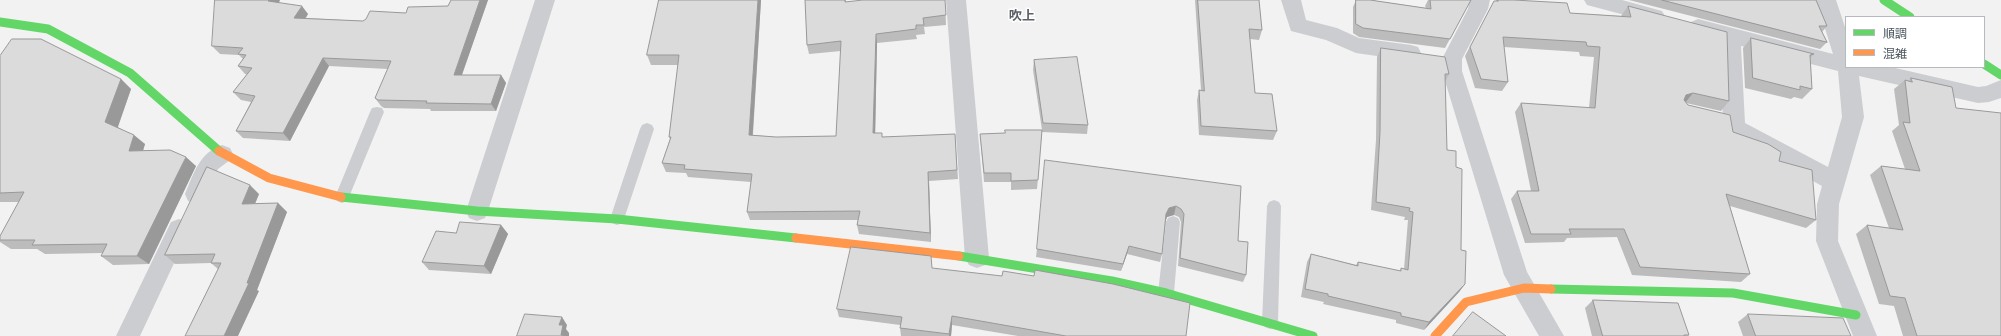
<!DOCTYPE html>
<html>
<head>
<meta charset="utf-8">
<style>
	body { margin:0 }
	#map { position:relative; width:2001px; height:336px; overflow:hidden; background:#f2f2f2; font-family:"Work Sans","Noto Sans JP",sans-serif }
	canvas { display:block }
	.legend { position:absolute; left:1845px; top:16px; width:140px; height:52px; box-sizing:border-box; background:#fff; border:1px solid #b6babf; margin:0; padding:5px 7px; list-style:none; font-size:12px; color:#49535e }
	.legend li { display:flex; align-items:center; gap:8px; height:20px }
	.legend b { width:20px; border:1px solid #b6babf }
</style>
</head>
<body>
<div id="map">
<canvas width="2001" height="336"></canvas>
<ul class="legend">
<li><b style="height:5px;background:#63d668"></b>順調</li>
<li><b style="height:5px;background:#ff974d"></b>混雑</li>
</ul>
</div>
<script>
const ctx = document.querySelector('canvas').getContext('2d');
ctx.lineJoin = 'round';
function fill(path, color) { ctx.fillStyle = color; ctx.fill(path, 'evenodd'); }
function stroke(path, color, width, dash) { ctx.strokeStyle = color; ctx.lineWidth = width; ctx.lineCap = dash ? 'butt' : 'round'; ctx.setLineDash(dash || []); ctx.stroke(path); }
function label(font, color, halo, rows, align = 'center') {
  ctx.font = font + ' "Work Sans","Noto Sans JP",sans-serif'; ctx.lineWidth = 3; ctx.setLineDash([]); ctx.textBaseline = 'middle'; ctx.strokeStyle = halo; ctx.fillStyle = color; for (const [text, x, y, turn = 0] of rows) {
    ctx.save(); ctx.translate(x, y); ctx.rotate((+turn || 0) * Math.PI / 180); ctx.textAlign = isNaN(turn) ? turn : align; if (halo) ctx.strokeText(text, 0, 0); ctx.fillText(text, 0, 0); ctx.restore();
  }
}
const lane = new Path2D(`
	M377 107 382 108 384 112 349 197 347 201 342 203 337 201 335 197 370 112 372 108Z
	M647 123 652 125 654 129 624 219 622 223 617 225 612 223 610 219 640 129 642 125Z
	M1274 200 1279 202 1281 206 1278 322 1275 327 1270 329 1265 327 1262 322 1267 206 1269 202Z
	M1173 216 1178 218 1180 222 1174 293 1171 298 1166 300 1161 298 1158 293 1166 222 1168 218Z`);
const street = new Path2D(`
	M535 0H555L488 211 485 218 477 221 469 218 466 211Z
	M946 0H966L989 258 985 265 977 268 969 265 965 258Z
	M1281 0H1301L1306 20 1337 28 1359 38 1411 45 1418 47 1421 53 1418 59 1411 61 1356 53 1326 40 1291 31Z
	M1470 0H1490L1488 9 1462 59V71L1527 272 1564 336H1539L1504 275 1442 71V59L1468 9Z
	M1584 0H1622L1662 11 1665 16 1662 21 1655 23 1587 5Z
	M1816 0H1836L1846 30V67H1891L1978 87 1986 86 2001 80V98L1989 102 1978 103 1859 76 1864 117 1839 204 1838 241 1877 336H1853L1816 241 1817 204 1822 186 1726 134 1723 128 1721 41 1691 32 1688 27 1691 22 1698 19 1833 54ZM1741 46 1838 71 1842 117 1828 167 1745 123Z
	M222 145 230 148 233 154 230 160 218 169 204 201 196 203 188 201 185 194C194 173 199 153 222 145Z
	M179 219 187 222 190 229 140 336H116L171 222Z`);
const fast = new Path2D(`
	M1884 0 1910 17
	M0 22 48 29 130 73 219 151
	M1984 64 2001 75
	M341 197 477 211 617 219 796 238
	M959 256 1112 281 1166 293 1313 336
	M1551 289 1733 293 1856 315`);
const slow = new Path2D(`
	M219 151 269 178 341 197
	M796 238 959 256
	M1435 336 1466 302 1524 288 1551 289`);
const wall = new Path2D(`
	M280 0 279 3 308 14 306 18 363 21 406 13 448 6 451 0H488L462 75H501L506 83 496 111H431L430 109 384 108 381 106 375 98 388 69 329 66 290 141 243 138 236 131 251 102 241 100 233 92 247 74H245L238 66 243 59 239 55 220 54 212 46Z
	M659 0H761L753 135 776 137 836 136 841 51 809 54 807 45 805 0H846V2L945 0 946 25 924 27 925 34 916 35 917 39 877 43 875 133 883 137 955 134 958 179 929 181 931 242 859 234 857 225 858 220H750L747 212 751 182 688 177 686 173 666 172 662 163 670 139 669 137 678 65H651L647 55Z
	M1195 0H1259L1262 30 1259 40 1250 39 1255 93 1277 131 1273 140 1199 135 1197 100 1199 90H1201Z
	M1356 0H1370L1426 8 1425 6 1428 0H1471L1445 48 1359 37 1353 33V7Z
	M1497 0H1514L1570 13 1621 16 1628 6 1729 101 1721 111 1686 103 1688 105 1733 132 1779 161 1816 220 1806 228 1730 206 1750 274 1741 282 1632 275 1617 237 1567 238 1564 242 1525 243 1511 199 1517 191H1531L1515 112 1521 103 1589 108 1594 57 1580 56 1579 52 1504 47 1508 82 1502 91 1475 88 1465 56 1494 1H1496Z
	M1629 0H1816L1827 26 1822 32 1827 42 1820 49Z
	M1751 38 1814 54 1810 58 1812 89 1802 99 1794 97 1791 99 1745 88 1743 48Z
	M1381 48 1449 74 1445 82 1447 150 1456 167 1461 250 1465 284 1459 292 1424 330 1396 323V320L1323 304 1324 302 1301 297 1307 262 1311 254 1356 265 1358 262 1400 271 1401 268 1404 269 1408 220H1404L1405 217 1371 210 1376 140 1377 57Z
	M0 56 121 79 131 89 118 127 145 144 143 151 196 166 149 264 113 265 101 256 103 253 45 254 37 249H11L0 242V236L19 202H0Z
	M1034 60 1088 125 1087 134 1042 132 1037 189 1011 190V182H984L980 134 1005 133 1042 130 1033 70Z
	M1911 78 1956 108 2001 336H1903L1894 306 1879 304 1856 234 1867 225 1889 228 1870 175 1881 166 1905 169 1892 131 1899 125 1894 89 1905 80 1908 81Z
	M1241 186 1238 241 1246 275 1243 282 1178 266 1181 222 1179 217 1174 215 1167 217 1166 220 1162 254 1160 262 1127 254 1121 271 1036 257 1037 249Z
	M259 194 255 204 278 203 287 212 257 290 259 291 218 269 211 263 175 264 165 255Z
	M501 225 508 234 491 274 429 270 422 262 456 233Z
	M932 269 1186 336H1018L952 325 951 336H901L900 328V325L839 317 837 309Z
	M1593 300 1689 335 1688 336H1592L1585 308Z
	M1748 314 1851 336H1743L1738 322Z`);
const shadedWall = new Path2D(`
	M269 0H280L274 10 268 1Z
	M480 0H488L459 83 454 75Z
	M758 0H761L752 144 749 135Z
	M302 6 308 14 300 26 294 18Z
	M876 34 877 43 875 142 873 133Z
	M323 58 329 66 290 141 283 133Z
	M501 75 506 83 496 111 491 104Z
	M121 79 131 89 116 132 105 122Z
	M1693 93 1685 103 1679 104 1686 95Z
	M134 135 145 144 140 160 129 151Z
	M186 157 196 166 149 264 137 256Z
	M928 172 929 181 931 242 930 233Z
	M250 185 259 194 251 213 242 204Z
	M278 203 287 212 257 290 259 291 238 336H224Z
	M1176 206 1174 215 1167 217 1165 222 1166 214 1169 208Z
	M501 225 508 234 491 274 484 266Z
	M1129 246 1127 254 1121 271 1123 264Z
	M1465 284 1459 292 1424 330 1429 322Z
	M952 316V325L951 336H949Z
	M562 317 567 325 566 329 569 333V336H561V335L559 325Z`);
const building = new Path2D(`
	M215 0H269L268 1 302 6 294 18 363 21 366 19 370 11 406 13 408 7 448 6 451 0H480L454 75H501L491 104 426 103 427 101 378 100 375 98 391 61 323 58 283 133 236 131 255 96 233 92 252 68 238 66 246 55 238 54 243 48 212 46Z
	M659 0H758L749 135 776 137 836 136 841 41 807 45 805 0H845V2L863 0H945L946 15 923 18 924 25H916V29L876 34 873 133H882V137L955 134 957 170 928 172 930 233 857 225 860 211 747 212 752 174 684 169 685 165 662 163 671 137H669L679 55H647Z
	M1198 0H1259L1262 30 1249 29 1255 93 1272 94 1277 131 1201 126 1199 90 1204 91Z
	M1356 0H1370L1431 9 1430 0H1471L1450 39 1363 28 1356 24Z
	M1497 0H1514L1567 3 1570 13 1631 17 1628 6 1727 32 1729 101 1693 93 1686 95 1684 100 1688 105 1730 115 1733 132 1768 144 1781 152 1779 161 1812 170 1816 220 1726 194 1750 274 1640 267 1624 229H1569L1571 234H1531L1517 191H1539L1521 103 1595 108 1600 47 1587 46 1586 42 1503 37 1508 82 1481 79 1470 47 1494 1H1498Z
	M1662 0H1816L1827 26H1819L1827 42Z
	M1751 38 1814 54 1810 55 1812 89 1800 86V90L1753 78Z
	M12 39H41L121 79 105 122 134 135 129 151 170 150 186 157 137 256H101L107 244 32 245 35 240H0V236L24 192 0 193V56Z
	M1381 48 1445 57 1449 74H1445L1447 150 1456 151V167L1462 169 1461 250 1466 251 1465 284 1429 322 1401 316V313L1328 296V294L1305 289 1311 254 1358 266V262L1401 271V268L1408 270 1413 212 1409 211 1410 208 1376 202 1380 132Z
	M1077 57 1088 125 1043 123 1034 60Z
	M1911 78 1952 87 1956 108 2001 113V336H1917L1905 298 1890 296 1867 225 1903 230 1881 166 1920 171 1903 122 1910 123 1905 80 1912 82Z
	M1005 130H1042L1038 180 1011 181V173H984L980 134 1005 133Z
	M1045 160 1241 186 1238 241 1248 242 1246 275 1180 258 1184 214 1181 209 1176 206 1169 208 1166 214 1162 254 1129 246 1123 264 1037 249Z
	M207 167 250 185 242 204 278 203 247 283H249L224 336H185L221 263H211L215 254 165 255Z
	M460 222 501 225 484 266 422 262 436 231 456 233Z
	M851 247 931 256 932 268 1002 276 1003 271 1034 276 1035 270 1113 284 1190 303 1186 336H1066L952 316 949 334 900 328 902 317 837 309Z
	M1593 300 1678 303 1689 335H1684V336H1603Z
	M1473 312 1506 336H1453Z
	M525 314 562 317 559 325H563L561 335 568 336H517Z
	M1748 314 1843 318 1851 336H1756Z`);
const neighbourhoodNames = [
	["吹上",1022,16]
];
fill(lane, '#cbcdd0');
fill(street, '#cbcdd0');
stroke(fast, '#63d668', 9);
stroke(slow, '#ff974d', 9);
fill(wall, '#bcbcbd');
fill(shadedWall, '#99999a');
fill(building, '#dbdbdc');
stroke(building, '#99999a', 1);
label('bold 13px', '#5d6166', '#fff', neighbourhoodNames);
</script>
</body>
</html>
